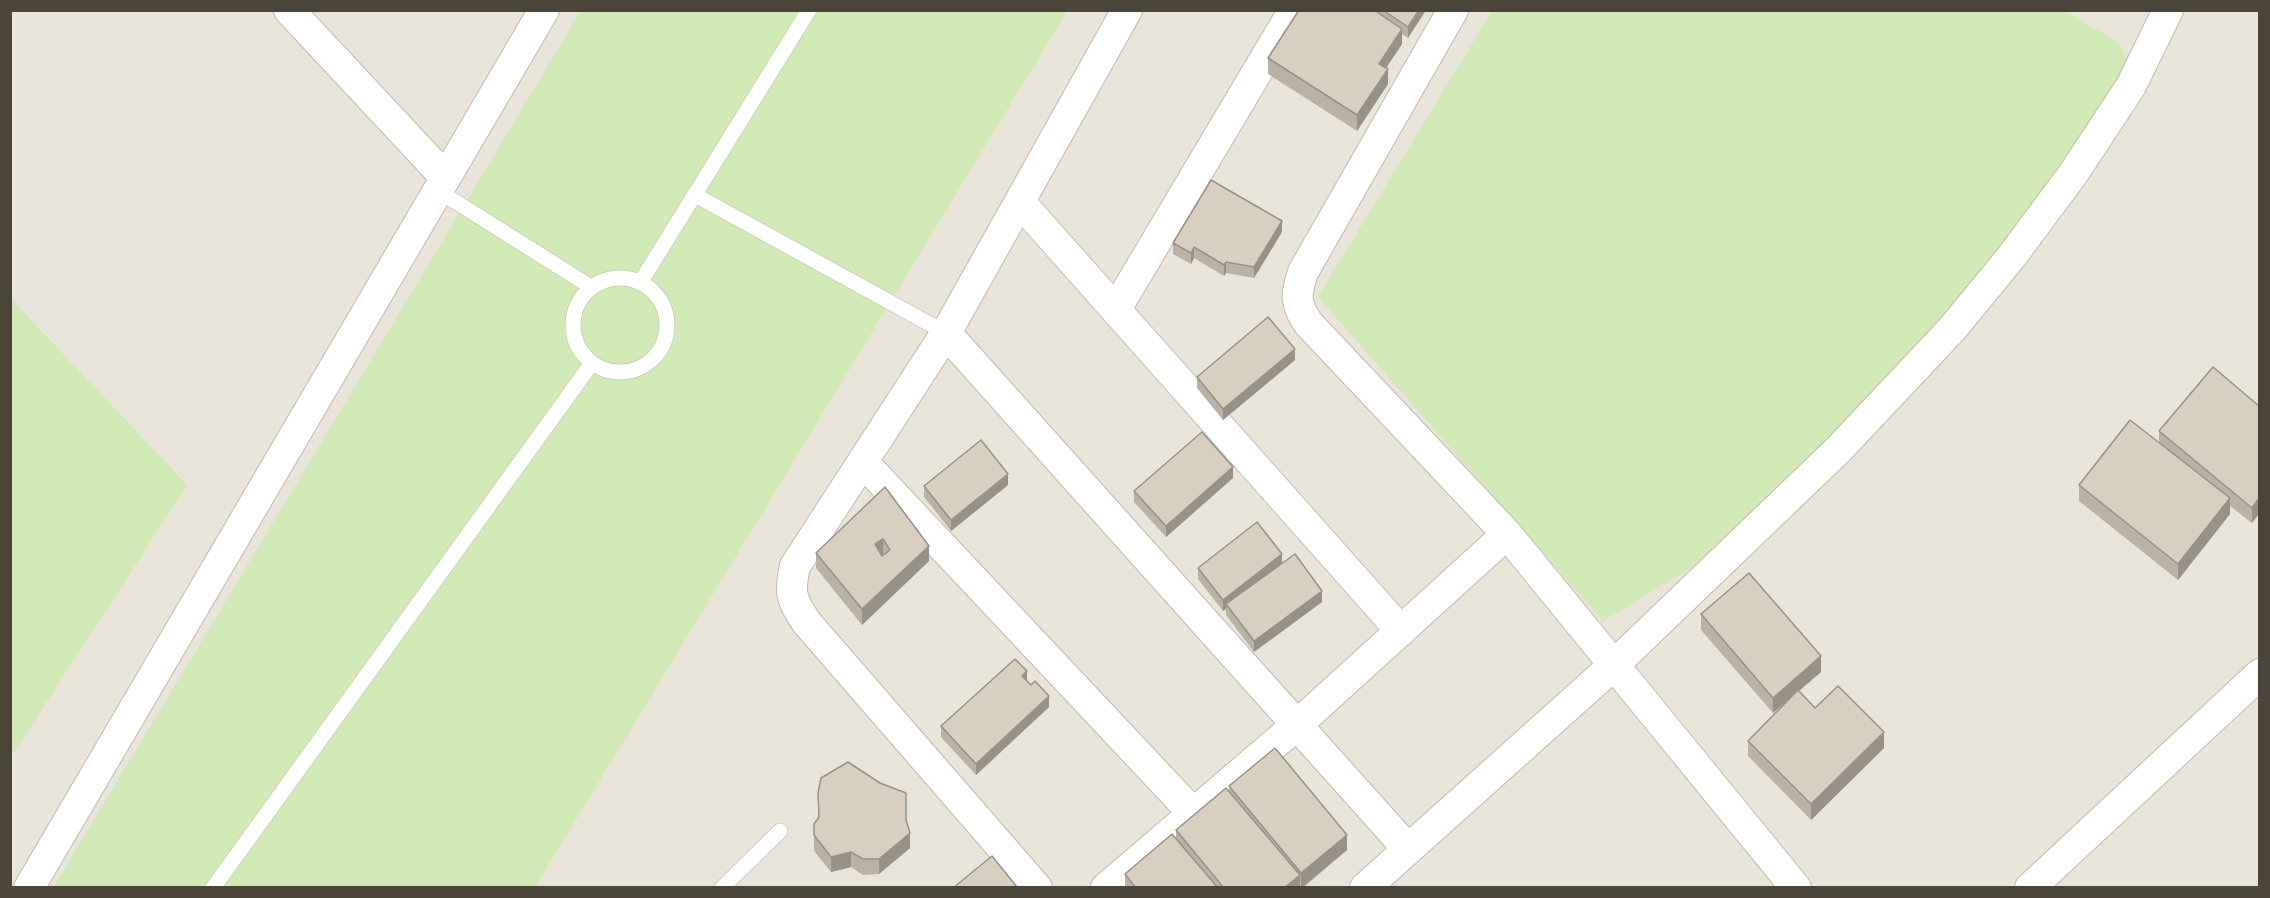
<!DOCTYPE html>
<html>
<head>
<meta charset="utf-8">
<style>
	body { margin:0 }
	#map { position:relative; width:2270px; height:898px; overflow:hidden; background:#f6f3ec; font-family:"DM Sans",sans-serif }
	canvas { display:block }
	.frame { position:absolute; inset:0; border:12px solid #4b4439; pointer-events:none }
</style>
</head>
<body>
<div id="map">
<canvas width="2270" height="898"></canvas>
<div class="frame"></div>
</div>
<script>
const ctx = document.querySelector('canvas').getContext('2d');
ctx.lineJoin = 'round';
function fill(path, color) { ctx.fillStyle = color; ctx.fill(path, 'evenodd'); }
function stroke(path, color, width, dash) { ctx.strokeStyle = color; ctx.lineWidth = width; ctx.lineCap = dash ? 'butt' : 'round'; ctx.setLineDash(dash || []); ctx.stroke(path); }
const residential = new Path2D(`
	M11 11H2259V887H11Z`);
const green = new Path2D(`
	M581 11H1067L535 887 53 888Z
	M1492 11H2065L2119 43 2127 60 2073 174 1952 329 1711 556 1603 621 1318 297Z
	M11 299 187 485 11 757Z`);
const lane = new Path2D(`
	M437 190 591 287
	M695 195 946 333
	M573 325a47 47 0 1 1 94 0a47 47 0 1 1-94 0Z
	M640 283 809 10
	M213 888 592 363
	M722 888 780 831`);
const street = new Path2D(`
	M289 10 445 177
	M1453 10 1303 272C1296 294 1294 302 1308 323L1507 534 1796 888
	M1020 202 1401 631
	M1116 309 1294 10
	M946 333 1407 848
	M863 462 1193 813
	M29 888 544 10
	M1037 888 807 623C791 600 789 593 795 566L946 333 1127 10
	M1106 888 1298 724 1507 534
	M1365 888 1614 665 1839 449 1952 329 2012 256 2073 174 2131 86 2168 10
	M2030 888 2260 674`);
const wall = new Path2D(`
	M1299 10H1426L1408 38 1402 34V44L1386 68 1388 84 1357 131 1268 74V58Z
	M1282 232 1254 278 1226 273 1224 276 1194 258 1191 264 1173 254V243Z
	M1295 360 1223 420 1197 388V377Z
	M2259 406 2252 523 2230 506V514L2178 580 2079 501V485L2159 442V431Z
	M1233 478 1166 537 1134 502V491Z
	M1008 485 951 531 924 497V486Z
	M885 487 929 561 862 625 816 568V553Z
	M1282 563 1322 602 1254 652 1226 615V609L1223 611 1198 579V568Z
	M1701 614 1821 672 1799 691 1815 708 1884 748 1811 820 1748 756V741L1790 698 1773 713 1701 630Z
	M1027 681 1049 707 976 775 941 737V726Z
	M1229 786 1347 850 1303 888H1301L1300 886V888H1125V874L1176 839V830L1229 792Z
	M818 793 906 820 910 848 879 874 863 875 851 867 831 872 814 851V835L818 818Z`);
const shadedWall = new Path2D(`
	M1419 10H1426L1408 38V27Z
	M1402 29V44L1379 79V64Z
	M1388 69V84L1357 131V115Z
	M1282 221V232L1254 278V267Z
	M1194 247V258L1191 264V253Z
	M1226 262V273L1224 276V265Z
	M1295 349V360L1223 420V409Z
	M1233 467V478L1166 537V526Z
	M1008 474V485L951 531V520Z
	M2230 498V514L2178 580V564Z
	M2259 498V514L2252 523V508Z
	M883 539V554L875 559V544Z
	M929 546V561L862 625V609Z
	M1282 554V565L1226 604V609L1223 611V600Z
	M1322 591V602L1254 652V641Z
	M1821 656V672L1773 713V698Z
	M1027 671V682L1022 676Z
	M1049 696V707L976 775V764Z
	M1884 732V748L1811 820V804Z
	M910 833V848L879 874V859Z
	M1347 835V850L1301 888V873Z
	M851 852V867L831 872V857Z
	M1300 875V888H1284Z`);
const building = new Path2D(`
	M1299 10H1374L1402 29 1379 64 1388 69 1357 115 1268 58Z
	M1383 10H1419L1408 27Z
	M1211 180 1282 221 1254 267 1226 262 1224 265 1194 247 1191 253 1173 243Z
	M1268 317 1295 349 1223 409 1197 377Z
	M2213 367 2259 406V498L2252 508 2159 431Z
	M2130 420 2230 498 2178 564 2079 485Z
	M1202 432 1233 467 1166 526 1134 491Z
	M981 440 1008 474 951 520 924 486Z
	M885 487 929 546 862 609 816 553ZM883 539 890 550 882 556 875 544Z
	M1257 522 1282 554 1223 600 1198 568Z
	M1295 554 1322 591 1254 641 1226 604Z
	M1749 573 1821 656 1773 698 1701 614Z
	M1015 659 1027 671 1022 676 1031 685 1035 681 1049 696 976 764 941 726Z
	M1838 686 1884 732 1811 804 1748 741 1798 690 1815 708Z
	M1275 748 1347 835 1301 873 1229 786Z
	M848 762 880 783 906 793V820L910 833 879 859H863L851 852 831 857 814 835V824L819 817 818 793 821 778Z
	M1226 788 1300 875 1284 888H1224L1176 830Z
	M1172 834 1218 888H1136L1125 874Z
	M992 856 1017 887 953 888Z`);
fill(residential, '#eae5da');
fill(green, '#d2eab5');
stroke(lane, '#c2bbae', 16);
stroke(street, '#c2bbae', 32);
stroke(lane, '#fff', 15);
stroke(street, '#fff', 30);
fill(wall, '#bab2a6');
fill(shadedWall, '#979187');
fill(building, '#d8cfc1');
stroke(building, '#979187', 1.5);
</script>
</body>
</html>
